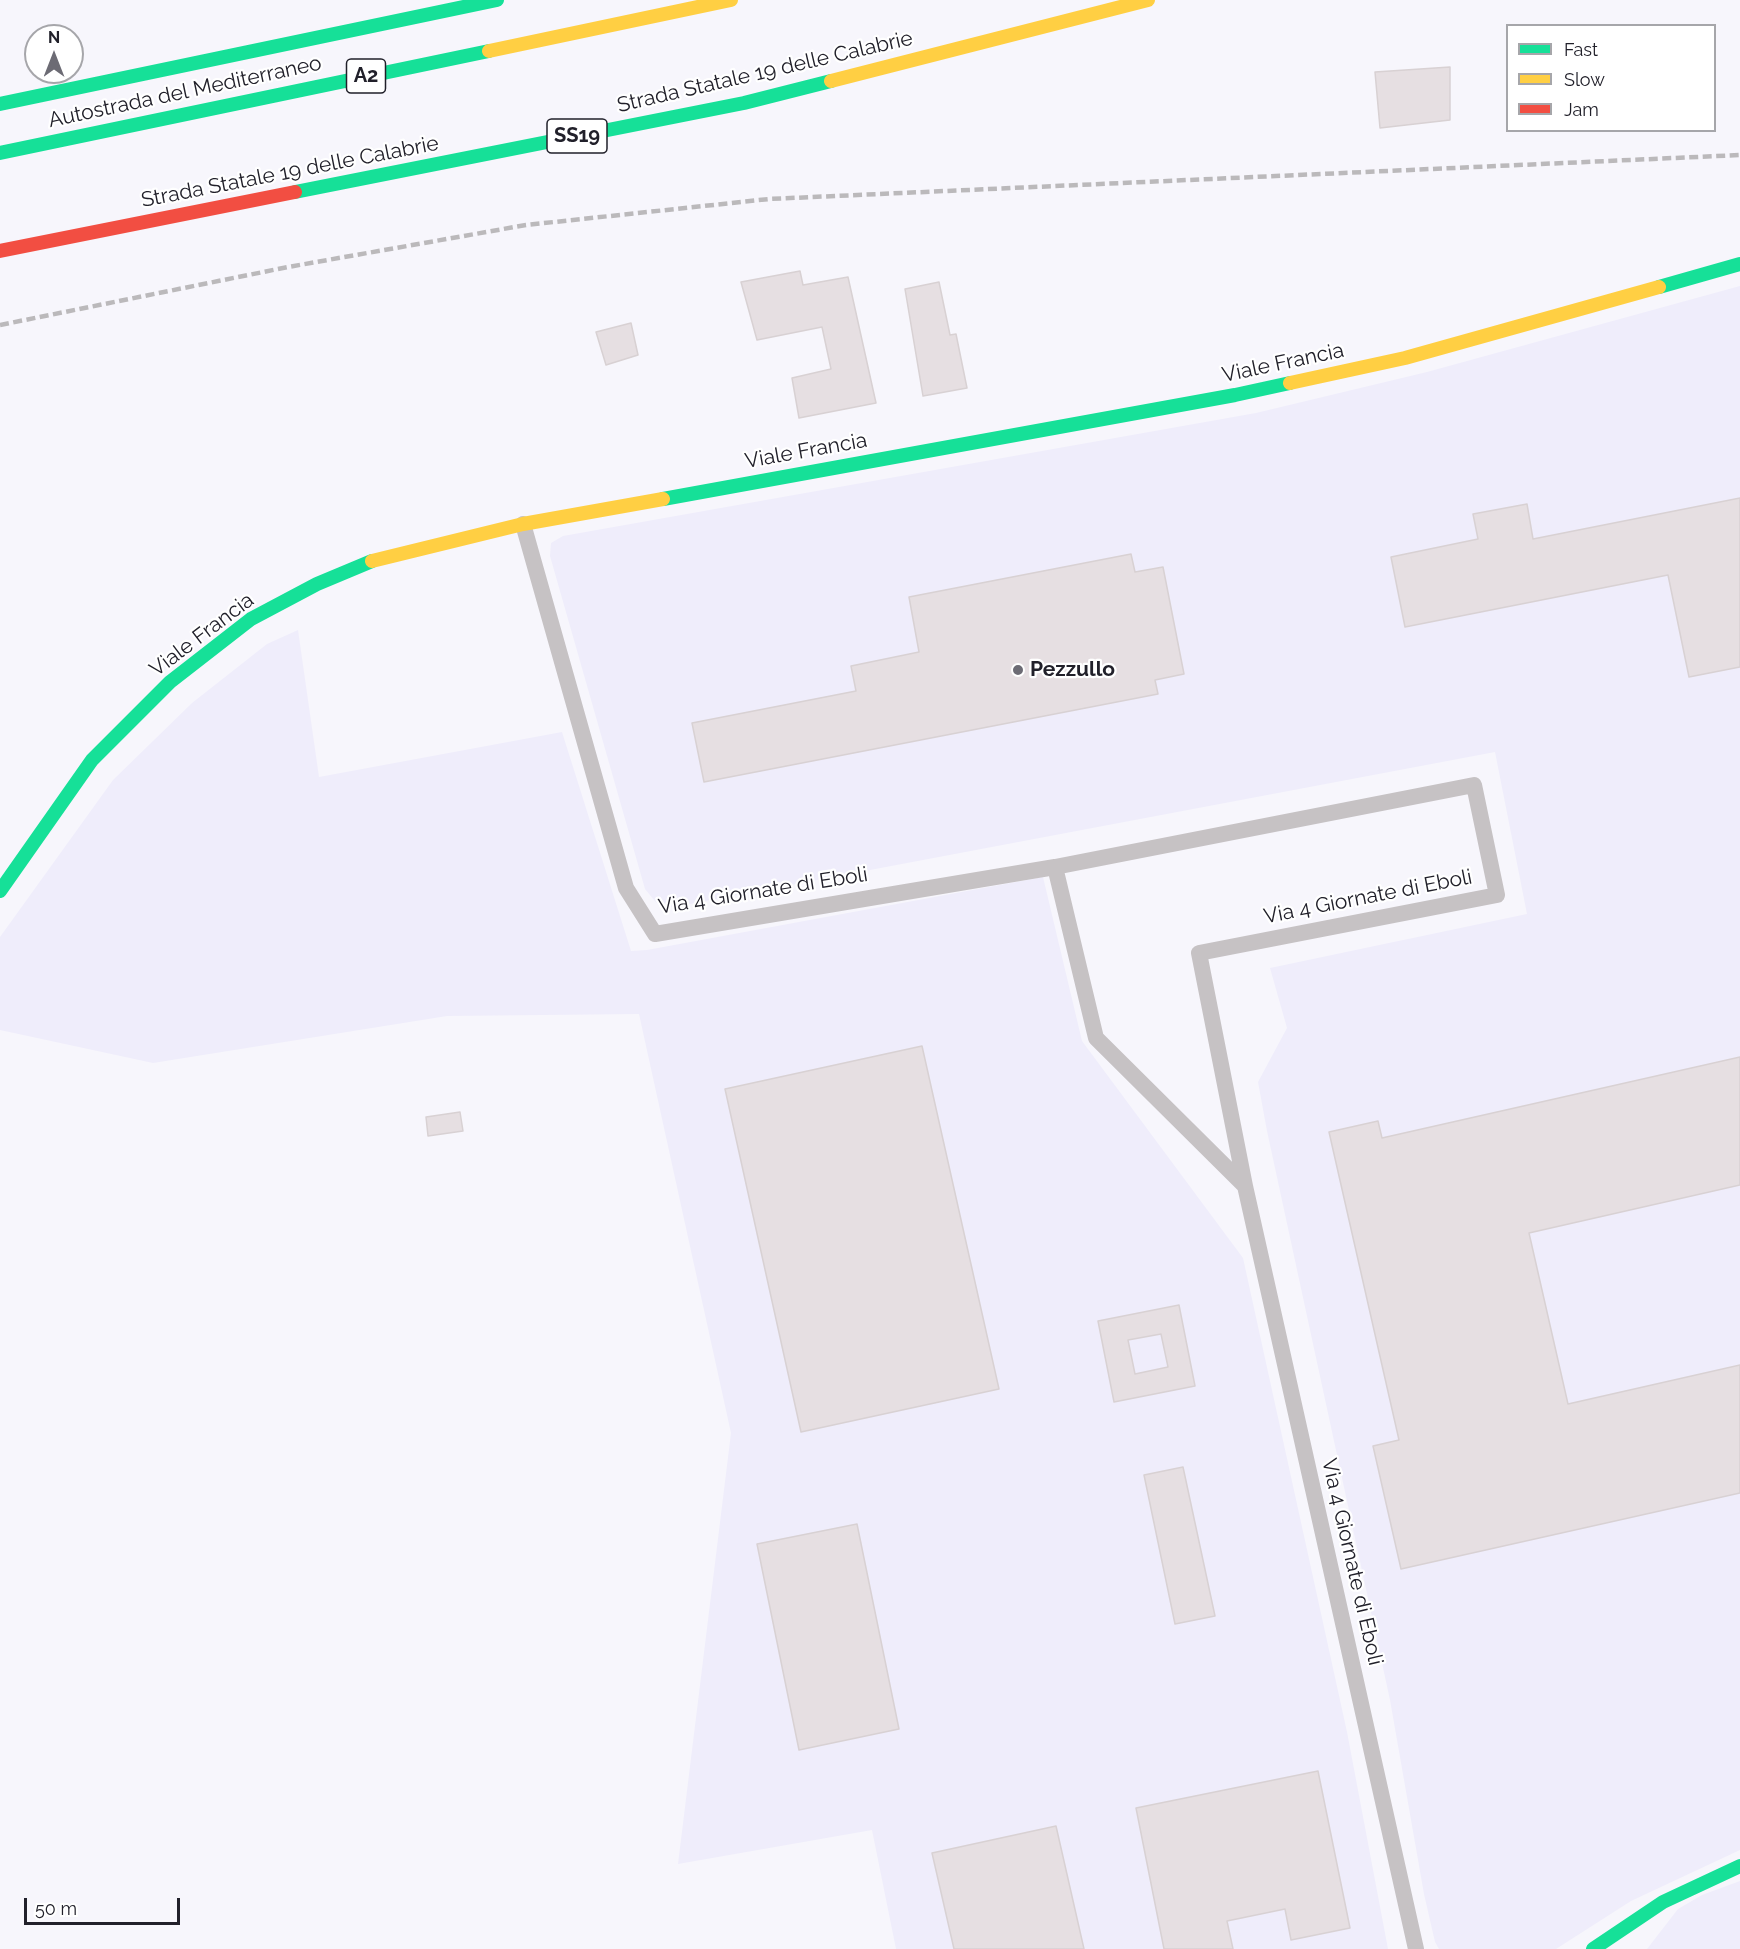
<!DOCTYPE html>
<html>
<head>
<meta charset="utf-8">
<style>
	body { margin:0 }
	#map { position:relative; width:1740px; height:1949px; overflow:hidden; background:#f7f6fc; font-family:Raleway,sans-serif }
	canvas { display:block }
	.legend { position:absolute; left:1506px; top:24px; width:210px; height:108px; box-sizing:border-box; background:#fff; border:2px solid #a6a6aa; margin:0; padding:8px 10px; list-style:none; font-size:18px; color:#21202a }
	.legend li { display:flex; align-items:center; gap:12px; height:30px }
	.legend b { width:30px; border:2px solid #a6a6aa }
	.north { position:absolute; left:24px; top:24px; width:60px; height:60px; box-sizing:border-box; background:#fff; border:2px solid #a6a6aa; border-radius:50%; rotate:0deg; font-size:16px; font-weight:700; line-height:24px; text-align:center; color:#21202a }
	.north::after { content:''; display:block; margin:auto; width:21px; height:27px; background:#6c6b74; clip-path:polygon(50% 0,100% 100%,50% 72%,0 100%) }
	.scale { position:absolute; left:24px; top:1898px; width:156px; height:27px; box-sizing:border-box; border:3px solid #21202a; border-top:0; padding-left:8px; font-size:18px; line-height:21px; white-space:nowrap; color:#21202a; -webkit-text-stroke:4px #fff; paint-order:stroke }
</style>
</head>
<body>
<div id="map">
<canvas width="1740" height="1949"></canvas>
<ul class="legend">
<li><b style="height:8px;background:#16e098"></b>Fast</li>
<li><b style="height:8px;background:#ffcf43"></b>Slow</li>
<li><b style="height:8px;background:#f24e42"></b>Jam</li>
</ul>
<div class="north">N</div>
<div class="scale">50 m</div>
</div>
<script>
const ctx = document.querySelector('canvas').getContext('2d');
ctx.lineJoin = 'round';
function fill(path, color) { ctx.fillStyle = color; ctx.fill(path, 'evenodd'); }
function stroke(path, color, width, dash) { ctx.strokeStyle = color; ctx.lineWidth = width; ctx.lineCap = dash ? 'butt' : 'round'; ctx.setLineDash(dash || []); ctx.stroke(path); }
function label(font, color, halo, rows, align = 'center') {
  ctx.font = font + ' Raleway,sans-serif'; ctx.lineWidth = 4.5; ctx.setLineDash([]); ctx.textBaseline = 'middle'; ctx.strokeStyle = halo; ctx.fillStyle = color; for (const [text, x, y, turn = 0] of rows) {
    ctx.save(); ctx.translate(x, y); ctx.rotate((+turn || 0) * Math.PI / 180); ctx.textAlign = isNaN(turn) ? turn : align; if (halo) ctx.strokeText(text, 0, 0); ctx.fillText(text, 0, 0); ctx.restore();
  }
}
const built = new Path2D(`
	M1740 286V1850L1631 1901 1556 1949H1439L1435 1942 1424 1894 1390 1700 1267 1131 1258 1082 1287 1028 1270 968 1527 914 1495 752 674 907 659 906 645 889 550 556 551 543 563 536 1256 413 1427 372Z
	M298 630 319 777 562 732 631 951 647 950 1043 877 1082 1041 1243 1258 1347 1732 1388 1949H896L872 1830 678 1864 731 1433 639 1014 447 1016 153 1063 0 1030V937L113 780 192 703 267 644Z
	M1740 1881V1949H1647L1678 1909 1702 1895Z`);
const building = new Path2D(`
	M1450 67V120L1380 128 1375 72Z
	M800 271 803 285 848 277 876 403 799 418 792 378 831 369 822 327 757 340 741 282Z
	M939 282 950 335 956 334 967 388 923 396 905 289Z
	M631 323 638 355 606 365 596 332Z
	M1740 498V667L1689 677 1668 575 1405 627 1391 557 1478 539 1473 514 1527 504 1533 539Z
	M1131 554 1135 572 1163 567 1184 674 1155 680 1158 694 704 782 692 723 856 691 851 666 919 652 909 597Z
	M922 1046 999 1389 801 1432 725 1089Z
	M1740 1057V1185L1529 1233 1568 1404 1740 1365V1493L1401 1569 1373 1446 1399 1440 1329 1132 1378 1121 1382 1138Z
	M460 1112 463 1131 428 1136 426 1117Z
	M1179 1305 1195 1386 1114 1402 1098 1321ZM1161 1334 1168 1367 1135 1374 1128 1340Z
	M1183 1467 1215 1616 1175 1624 1144 1475Z
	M857 1524 899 1729 799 1750 757 1544Z
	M1318 1771 1350 1928 1291 1940 1285 1909 1227 1921 1233 1949H1164L1136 1808Z
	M1056 1826 1084 1949H954L932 1853Z`);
const street = new Path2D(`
	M523 524 626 888 655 934 1055 867 1096 1038 1245 1186 1416 1949
	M1055 867 1474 785 1497 895 1199 953 1245 1186`);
const fast = new Path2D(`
	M0 104 497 0
	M0 153 489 51
	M295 192 744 103 831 81
	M1659 287 1740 264
	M663 499 1235 395 1290 383
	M0 891 92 760 170 682 251 619 317 584 372 561
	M1593 1949 1663 1902 1740 1866`);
const slow = new Path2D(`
	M489 51 731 0
	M831 81 1148 0
	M1290 383 1405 358 1659 287
	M372 561 523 524 663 499`);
const jam = new Path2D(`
	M0 251 295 192`);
const rail = new Path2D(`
	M0 325 288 267 526 225 769 199 1740 155`);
const markers = [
	[1018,670,6,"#6c6b74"]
];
const shields = [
	[366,76,39],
	[577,136,60]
];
const shieldNames = [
	["A2",366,76],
	["SS19",577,136]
];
const streetNames = [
	["Strada Statale 19 delle Calabrie",765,72,-13],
	["Autostrada del Mediterraneo",185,92,-12],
	["Strada Statale 19 delle Calabrie",290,172,-11],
	["Viale Francia",1283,363,-12],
	["Viale Francia",806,451,-10],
	["Viale Francia",202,635,-37],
	["Via 4 Giornate di Eboli",763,891,-9],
	["Via 4 Giornate di Eboli",1368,897,-11],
	["Via 4 Giornate di Eboli",1352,1562,77]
];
const poiNames = [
	["Pezzullo",1030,670]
];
fill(built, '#efedfb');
fill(building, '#e6dfe2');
stroke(building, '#d8d1d3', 1.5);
stroke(street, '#c6c2c4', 16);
stroke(fast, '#16e098', 14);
stroke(slow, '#ffcf43', 14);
stroke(jam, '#f24e42', 14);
stroke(rail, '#bbb9bb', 4.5, [9, 4.5]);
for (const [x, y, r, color] of markers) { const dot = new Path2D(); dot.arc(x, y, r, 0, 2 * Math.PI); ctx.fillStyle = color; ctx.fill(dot); stroke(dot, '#fff', 2); }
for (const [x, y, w] of shields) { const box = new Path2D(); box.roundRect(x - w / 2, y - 17, w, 34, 4.5); ctx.fillStyle = '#fff'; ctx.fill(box); stroke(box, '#21202a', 1.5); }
label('bold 20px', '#21202a', null, shieldNames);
label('21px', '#21202a', '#fff', streetNames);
label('bold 21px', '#21202a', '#fff', poiNames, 'left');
</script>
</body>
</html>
